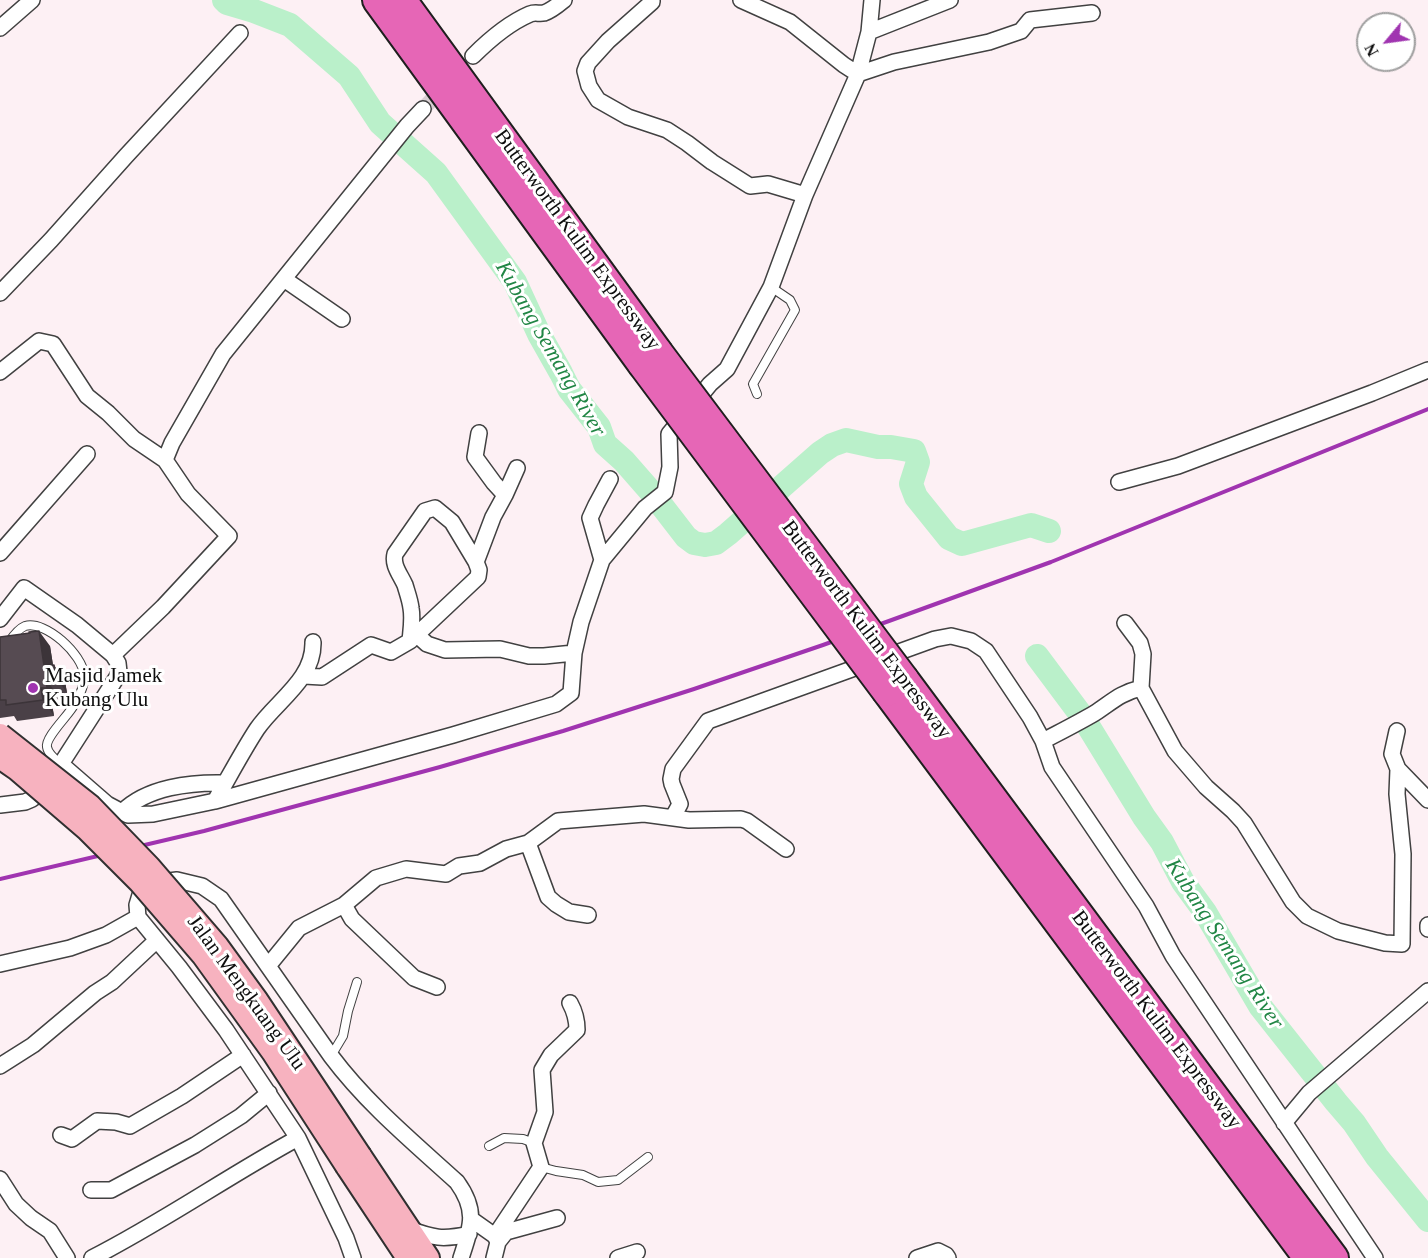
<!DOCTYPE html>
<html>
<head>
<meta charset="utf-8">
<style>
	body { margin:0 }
	#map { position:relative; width:1428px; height:1258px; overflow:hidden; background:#fdf0f4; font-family:"Times New Roman",serif }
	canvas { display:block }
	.north { position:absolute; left:1356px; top:12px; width:60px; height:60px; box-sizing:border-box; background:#fff; border:2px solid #9f9f9f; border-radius:50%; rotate:241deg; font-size:16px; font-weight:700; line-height:24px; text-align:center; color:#0e0e0e }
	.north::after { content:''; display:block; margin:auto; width:21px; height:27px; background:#a034b0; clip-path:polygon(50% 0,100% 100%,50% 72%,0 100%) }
</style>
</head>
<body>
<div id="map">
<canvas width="1428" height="1258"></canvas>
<div class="north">N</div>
</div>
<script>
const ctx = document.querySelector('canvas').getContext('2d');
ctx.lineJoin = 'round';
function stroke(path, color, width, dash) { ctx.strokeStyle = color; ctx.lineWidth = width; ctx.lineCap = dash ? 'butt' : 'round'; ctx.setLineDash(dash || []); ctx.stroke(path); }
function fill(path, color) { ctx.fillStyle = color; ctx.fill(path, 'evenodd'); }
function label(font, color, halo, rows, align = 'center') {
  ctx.font = font + ' "Times New Roman",serif'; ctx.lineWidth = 6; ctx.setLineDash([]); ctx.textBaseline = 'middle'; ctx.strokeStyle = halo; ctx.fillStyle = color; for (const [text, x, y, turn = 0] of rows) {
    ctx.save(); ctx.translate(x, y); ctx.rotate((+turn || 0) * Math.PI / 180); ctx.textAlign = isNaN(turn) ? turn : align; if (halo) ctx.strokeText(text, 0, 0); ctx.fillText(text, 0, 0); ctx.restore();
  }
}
const river = new Path2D(`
	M224 0 227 3 254 11 290 25 349 76 380 123 436 173 515 282 539 334 561 373 569 389 599 427 605 444 624 461 652 493 686 537 694 543 705 545 716 543 728 534 820 453 832 445 846 440 878 447H891L914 451 918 462 911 484 916 497 949 538 962 544 1031 525 1049 531
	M1037 656 1084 719 1144 817 1162 842 1183 882 1205 912 1260 1006 1336 1102 1354 1123 1377 1157 1428 1220`);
const streetTunnel = new Path2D(`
	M423 109 473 56`);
const lane = new Path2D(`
	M757 394 753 384 795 310 790 300 771 287
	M9 642C13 636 18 629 25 626 46 620 83 655 84 675 85 685 79 697 74 705 69 715 45 737 47 747 48 754 56 760 61 764
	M331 1056 343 1036 348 1011 357 982
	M489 1146 504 1138 523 1139 534 1143
	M541 1167 556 1171 583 1175 598 1182 618 1180 648 1157`);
const street = new Path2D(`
	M652 0V2L608 41 588 63 585 71 589 86 598 100 628 117 667 130 687 143 712 162 750 186 768 184 805 195
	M741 0 790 22 844 65 858 74 894 62 989 42 1021 31 1030 20 1092 13
	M0 28 32 0
	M869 32 950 0
	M473 56C489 40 509 23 530 14 535 12 539 14 544 13 551 11 558 5 564 0
	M284 279 342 319
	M0 293 51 240 126 156 240 33
	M0 372 39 341 53 344 87 396 108 413 134 439 165 460 188 494 229 536 163 607 113 655
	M165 460 172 443 223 354 407 126 423 109
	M1119 482 1178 466 1372 393 1428 370
	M505 495 517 468
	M0 553 87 454
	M602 560 590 518 596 505 610 479
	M476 562 493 517 505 495 494 483 475 457 479 433
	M0 619 24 588 77 625 113 655 118 663 119 672 117 677 61 764 39 794 32 799 25 802 0 805
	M417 635 427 644 445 650 500 649 529 656H544L574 653
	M304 676 322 677 371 645 391 652 410 641C411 630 413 619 411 608 410 600 407 592 405 585 400 574 392 565 395 554L425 511 435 508 452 522 476 562 479 570 478 577 410 641
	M1141 688 1175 751 1206 787 1233 811 1244 823 1293 902 1307 916 1338 931 1385 943 1402 944 1403 854 1397 794 1398 769
	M1397 731 1392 754 1398 769 1428 800
	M1043 741C1060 732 1078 723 1095 713 1112 702 1120 693 1141 688L1143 654 1140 643 1125 623
	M61 764 107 804 122 812 128 815 153 814 215 801 453 735 556 704 571 693 574 653 581 622 602 560 645 508 665 492 670 467 669 434 710 384 727 369 771 287 805 195 858 74 869 32 872 0
	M215 801C229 777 242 752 257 729 276 701 314 680 313 642
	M122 812C147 787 191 782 225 783
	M674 817V815L680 804 672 784 671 779 673 769 708 721 935 639 951 636 971 641 986 651 1030 717 1043 741 1052 767 1146 906 1173 956 1375 1258
	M528 843 548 897 556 904 569 912 588 915
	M344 905 352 919 414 978 437 987
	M1428 925V929
	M0 964 70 948 106 935 138 917
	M268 966 299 928 344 905 376 878 406 869 446 874 459 866 480 863 506 849 528 843 558 821 644 814 689 820 741 819 747 821 786 849
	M0 1066 33 1045 95 993 112 982 157 940
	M1284 1123 1309 1093 1428 991
	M61 1135 72 1139 97 1121 116 1122 130 1126 182 1096 243 1055
	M0 1179 16 1204 31 1218 50 1231 67 1258
	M91 1190H111L195 1145 241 1116 269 1093
	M471 1219 495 1236 498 1242
	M409 1229C433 1238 443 1240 469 1234
	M495 1236 541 1167 534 1143 545 1112 542 1070 551 1055 577 1030C577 1019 575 1012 570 1003
	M92 1258C163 1222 228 1176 298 1138
	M353 1258 346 1238 298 1138 226 1030 179 967 138 917 137 905 140 895 153 883 177 880 202 886 221 899 331 1056C367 1104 413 1142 457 1182 478 1211 471 1227 461 1258
	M494 1258 498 1242 506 1232 557 1218
	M618 1258 637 1252
	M917 1258 938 1251 946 1255 948 1258`);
const secondary = new Path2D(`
	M360 1156 428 1258
	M347 1166 408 1258`);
const highway = new Path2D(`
	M377 0 642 364
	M402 0 658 352
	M904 679 1334 1258
	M887 692 1308 1258`);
const rail = new Path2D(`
	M0 879 204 831 440 767 563 731 694 689 823 645 1051 562 1428 409`);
const secondaryBridge = new Path2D(`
	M0 735 90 806 149 867 217 946 257 1001 360 1156
	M0 757 17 769 88 830 140 882 203 955 273 1052 347 1166`);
const highwayBridge = new Path2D(`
	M658 352 904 679
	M642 364 887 692`);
const wall = new Path2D(`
	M0 637 50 646 53 665 65 681 67 693 57 695 58 704H52L54 716 17 721 14 716 0 718Z`);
const shadedWall = new Path2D(`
	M39 631 50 646 55 678 44 666Z
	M54 665 65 681 67 693 56 677Z
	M46 679 57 695 58 704 47 688Z
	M41 688 52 704 54 716 43 700Z`);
const building = new Path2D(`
	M39 631 44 666 54 665 56 677 46 679 47 688H41L43 700 6 705V700H0V637L30 633 29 632Z`);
const markers = [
	[33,688,6,"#a034b0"]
];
const streetNames = [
	["Butterworth Kulim Expressway",577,240,54],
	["Butterworth Kulim Expressway",866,630,53],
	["Jalan Mengkuang Ulu",246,993,54],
	["Butterworth Kulim Expressway",1156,1020,53]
];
const poiNames = [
	["Masjid Jamek",45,676],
	["Kubang Ulu",45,700]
];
const waterNames = [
	["Kubang Semang River",550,349,60],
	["Kubang Semang River",1224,944,57]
];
stroke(river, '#baf0ca', 24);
stroke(streetTunnel, '#d9ced2', 15, [15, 8]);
stroke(lane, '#414141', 10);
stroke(street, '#414141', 18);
stroke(secondary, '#303030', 26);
stroke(highway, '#1f1f1f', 32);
stroke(lane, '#fff', 8);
stroke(street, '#fff', 15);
stroke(secondary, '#f7b2bf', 22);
stroke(highway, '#e666b6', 28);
stroke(rail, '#a034b0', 4);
stroke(secondaryBridge, '#303030', 26, []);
stroke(highwayBridge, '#1f1f1f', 32, []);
stroke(secondaryBridge, '#f7b2bf', 22);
stroke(highwayBridge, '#e666b6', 28);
fill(wall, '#4a4047');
fill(shadedWall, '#3c3439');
fill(building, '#564b52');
stroke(building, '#3c3439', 1.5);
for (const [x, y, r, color] of markers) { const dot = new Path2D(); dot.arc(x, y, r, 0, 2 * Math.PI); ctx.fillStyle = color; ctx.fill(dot); stroke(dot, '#fff', 2); }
label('21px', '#0e0e0e', '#fff', streetNames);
label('21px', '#0e0e0e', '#fff', poiNames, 'left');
label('italic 22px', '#218645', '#fff', waterNames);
</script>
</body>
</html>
